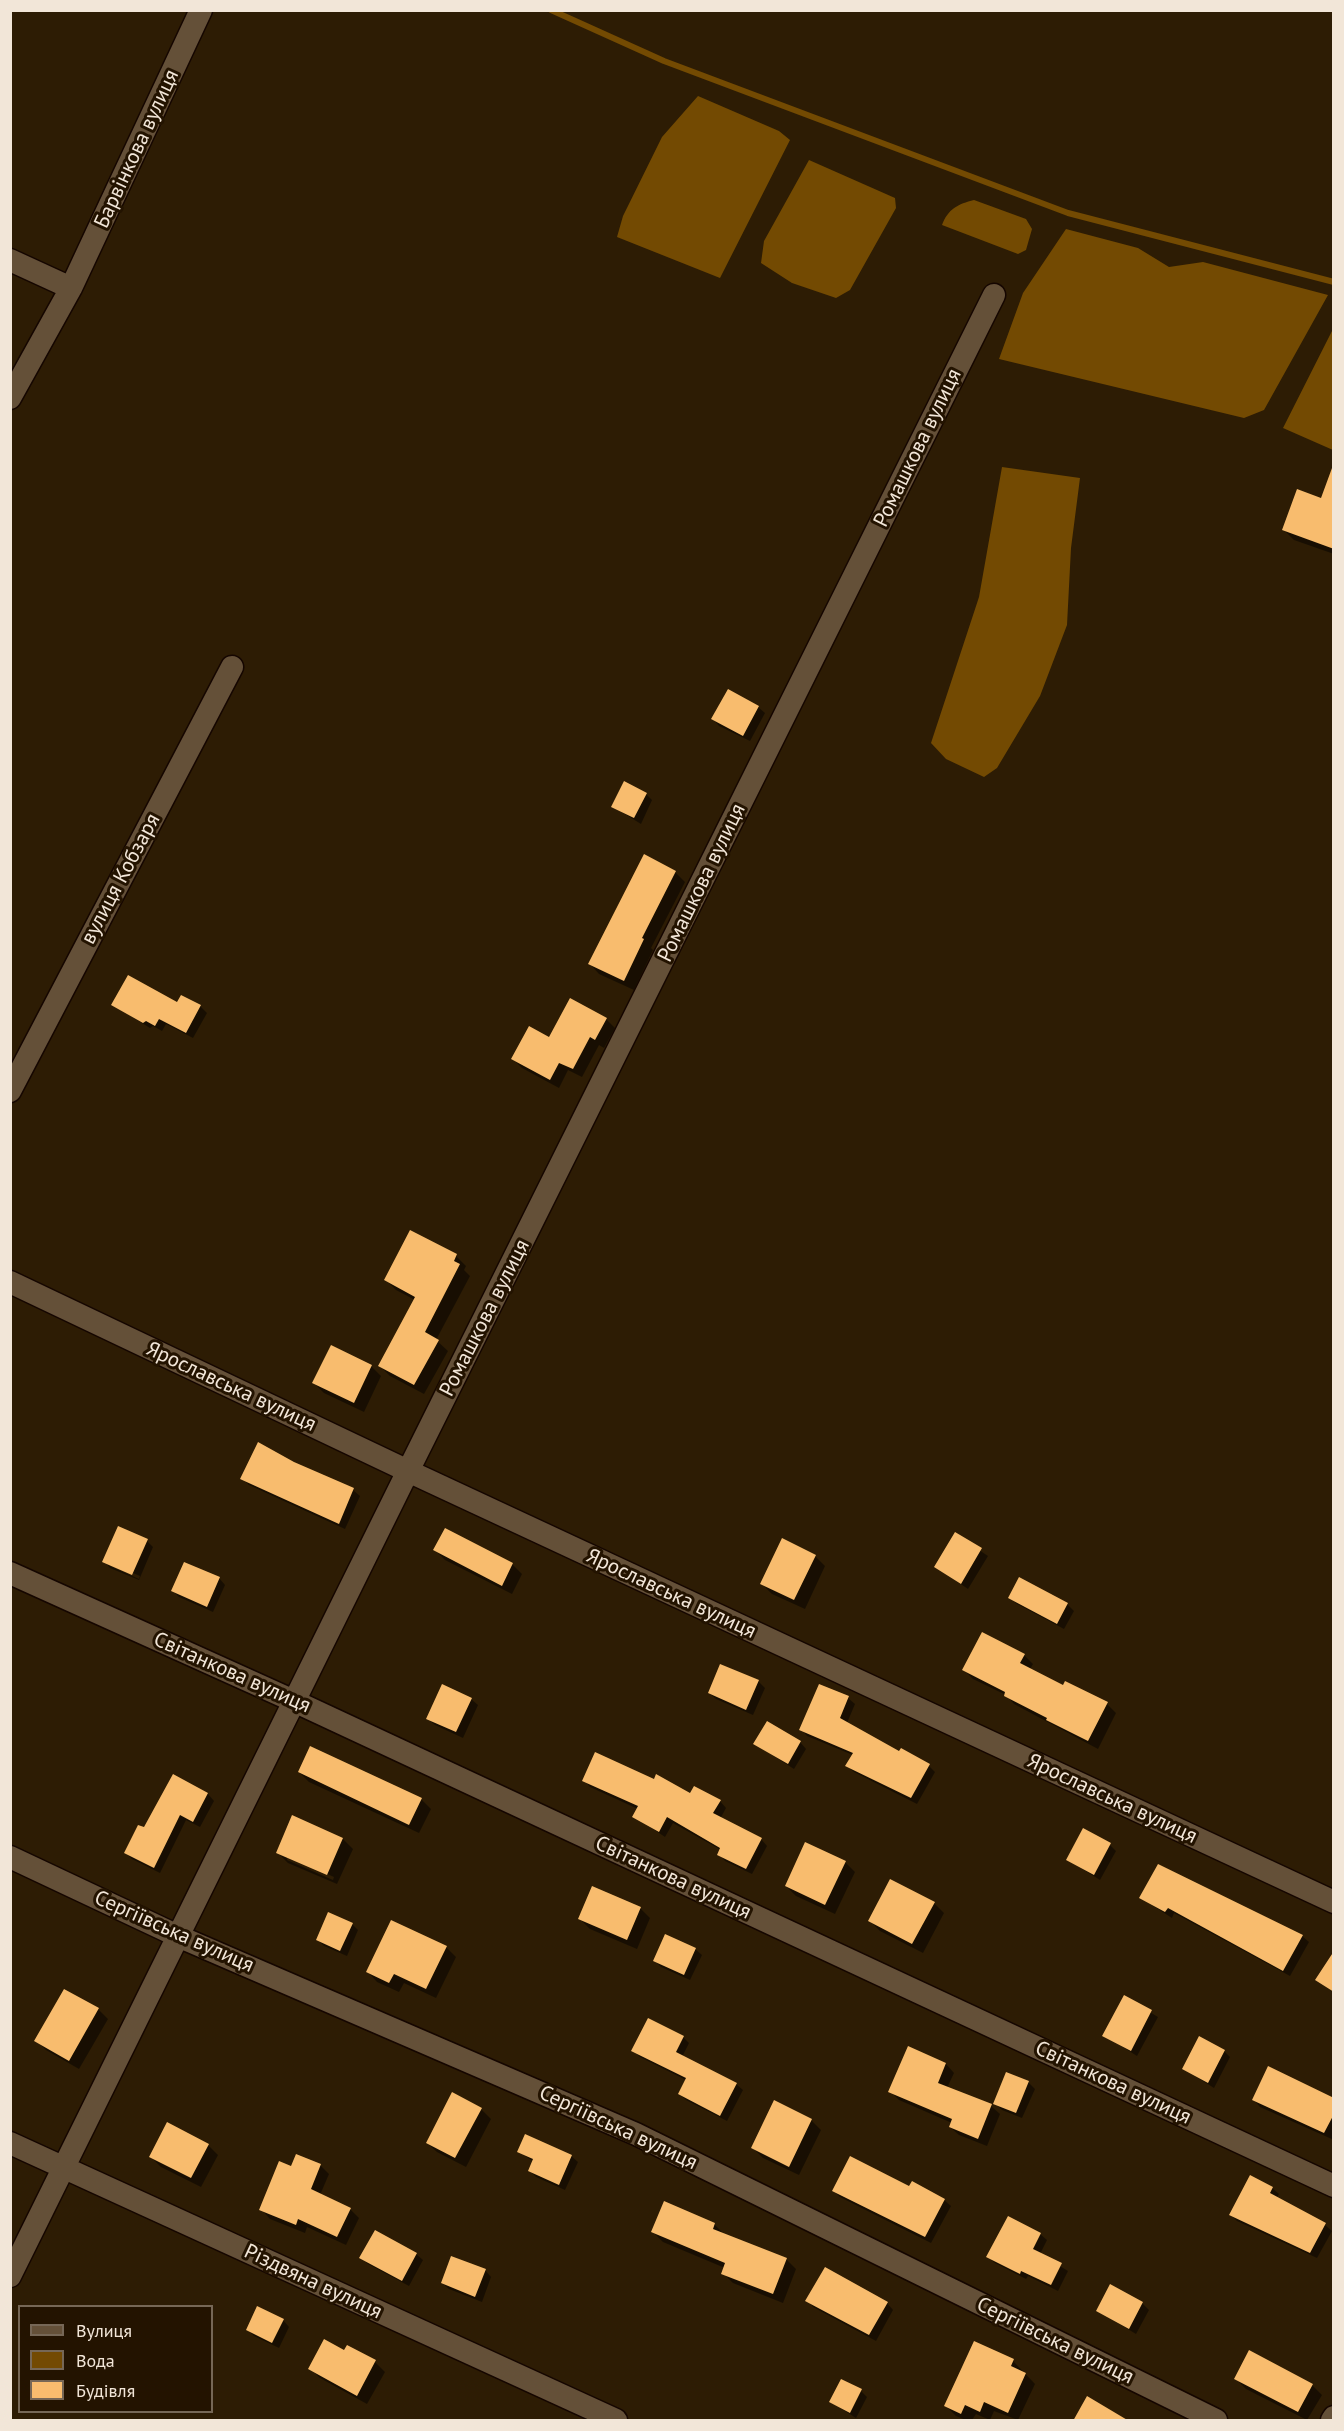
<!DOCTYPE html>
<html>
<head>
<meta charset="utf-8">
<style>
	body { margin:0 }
	#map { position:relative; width:1344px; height:2431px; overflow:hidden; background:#2d1c04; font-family:"PT Sans",sans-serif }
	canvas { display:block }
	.frame { position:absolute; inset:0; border:12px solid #f2e6d8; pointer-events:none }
	.legend { position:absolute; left:18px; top:2305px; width:195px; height:108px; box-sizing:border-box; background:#231300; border:2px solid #766756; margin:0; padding:8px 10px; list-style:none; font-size:18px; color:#f2e6d8 }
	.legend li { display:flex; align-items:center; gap:12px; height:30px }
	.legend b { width:30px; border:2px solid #766756 }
</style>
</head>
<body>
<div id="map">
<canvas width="1344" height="2431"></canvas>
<div class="frame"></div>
<ul class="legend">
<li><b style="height:8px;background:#645038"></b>Вулиця</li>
<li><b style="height:16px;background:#734a02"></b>Вода</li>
<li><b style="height:16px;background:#f8bc6e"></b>Будівля</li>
</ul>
</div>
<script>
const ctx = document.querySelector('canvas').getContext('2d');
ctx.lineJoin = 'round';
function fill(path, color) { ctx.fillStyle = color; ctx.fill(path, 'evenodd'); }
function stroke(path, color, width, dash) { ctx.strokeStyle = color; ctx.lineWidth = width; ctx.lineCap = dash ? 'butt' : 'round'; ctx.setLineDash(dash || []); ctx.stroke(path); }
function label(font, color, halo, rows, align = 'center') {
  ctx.font = font + ' "PT Sans",sans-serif'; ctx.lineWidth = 6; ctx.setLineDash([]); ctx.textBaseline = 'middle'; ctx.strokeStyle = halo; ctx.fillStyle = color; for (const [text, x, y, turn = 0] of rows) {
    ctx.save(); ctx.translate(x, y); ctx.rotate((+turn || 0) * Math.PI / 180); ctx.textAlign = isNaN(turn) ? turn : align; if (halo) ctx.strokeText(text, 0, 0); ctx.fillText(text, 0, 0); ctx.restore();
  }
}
const water = new Path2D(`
	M698 96 779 131 790 140 720 278 617 237 623 216 662 137Z
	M809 160 895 198 896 208 850 290 836 298 792 283 761 263 764 241Z
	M974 200 1026 219 1032 229 1026 250 1018 254 942 225C948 209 958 204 974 200Z
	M1066 229 1138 248 1169 267 1203 262 1328 295 1264 410 1244 418 999 359 1023 293Z
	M1333 329V450L1283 428Z
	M1002 467 1080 478 1071 548 1067 625 1040 696 997 768 984 777 946 759 931 743 979 597Z`);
const shadow = new Path2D(`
	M1334 488V554L1294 540 1284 530Z
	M758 707 765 713 750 741 719 726 713 719Z
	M646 794 652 800 641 824 612 806Z
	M675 872 685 882 651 948 653 950 634 990 599 974 590 964Z
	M178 1004 200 1006 207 1013 193 1038 166 1024 162 1031 153 1026 150 1028 113 1005Z
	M606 1019 615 1028 604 1048 599 1045 582 1077 568 1070 559 1088 522 1068 513 1059 550 1039Z
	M411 1232 456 1256 466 1266 464 1270 470 1276 436 1340 448 1351 424 1394 390 1376 380 1366 415 1300 396 1290 386 1280Z
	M331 1347 371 1366 381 1376 364 1412 324 1393 314 1383Z
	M293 1464 353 1490 360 1496 345 1529 249 1485 242 1478Z
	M446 1530 512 1564 522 1574 512 1594 445 1560 435 1550Z
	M955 1534 988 1556 968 1589 936 1567Z
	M147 1541 153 1547 139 1580 110 1568 104 1561ZM110 1563 140 1576 139 1579 110 1566Z
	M815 1556 825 1566 805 1609 772 1594 762 1584Z
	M219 1578 225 1585 213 1612 179 1597 173 1591Z
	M1010 1598 1067 1604 1074 1611 1064 1629 1017 1604Z
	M1024 1655 1033 1664 1030 1669 1064 1687 1107 1704 1116 1713 1098 1749 1014 1704 1006 1695 973 1679 964 1670Z
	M758 1681 765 1688 753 1715 716 1699 709 1693Z
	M820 1686 848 1698 855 1704 847 1723 900 1753 929 1766 935 1772 917 1804 854 1772 847 1766 853 1755 807 1736 801 1729Z
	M471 1699 478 1705 463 1738 435 1725 428 1719Z
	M800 1742 806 1749 794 1769 755 1744Z
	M299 1772 421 1799 431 1809 419 1833 309 1782Z
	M173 1776 208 1794 214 1801 200 1827 186 1820 160 1873 132 1859 126 1853 145 1829Z
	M584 1780 720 1801 726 1808 720 1819 761 1839 767 1846 752 1874 725 1861 719 1854 721 1850 673 1823 665 1837 634 1816 638 1809 590 1787Z
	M293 1817 343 1839 353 1849 337 1884 288 1863 278 1853ZM287 1856 334 1877 333 1880 287 1860Z
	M1110 1845 1116 1851 1100 1880 1068 1860Z
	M845 1862 855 1872 835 1914 796 1896 786 1886Z
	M1141 1898 1302 1936 1309 1942 1290 1976 1174 1913 1172 1918Z
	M934 1903 944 1913 923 1953 880 1931 870 1921Z
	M640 1908 650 1918 637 1949 590 1929 580 1919Z
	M352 1924 358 1930 347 1956 324 1946 318 1940Z
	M446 1947 456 1957 436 1998 404 1983 399 1992 377 1982 368 1972Z
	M695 1949 702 1955 690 1980 661 1967 655 1961Z
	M1125 1997 1158 2017 1137 2056 1104 2035Z
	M98 2009 108 2019 79 2069 46 2050 36 2040Z
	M683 2037 689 2043 682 2057 736 2084 743 2090 727 2121 686 2100 679 2094 686 2080 640 2057 633 2050Z
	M909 2048 946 2064 954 2073 947 2088 991 2106 1000 2114 987 2146 959 2135 950 2127 952 2123 899 2100 890 2091Z
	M1224 2051 1230 2057 1214 2088 1184 2069Z
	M1028 2082 1035 2089 1022 2118 1002 2110 995 2103Z
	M1254 2100H1334V2140L1260 2107Z
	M481 2109 491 2119 466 2167 437 2152 427 2143Z
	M811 2120 821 2130 799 2175 763 2158 753 2148Z
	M208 2145 218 2155 201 2187 161 2167 151 2157Z
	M518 2151 571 2156 578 2162 565 2190 536 2177 530 2171 534 2162Z
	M320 2165 329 2174 320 2195 350 2209 359 2218 346 2245 307 2227 305 2233 270 2219 261 2209 292 2168Z
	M1272 2188 1279 2194 1276 2199 1325 2225 1332 2231 1317 2258 1237 2221 1230 2214Z
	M834 2191 944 2200 951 2206 931 2243 840 2197Z
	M714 2224 724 2234 786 2259 796 2269 783 2303 733 2283 723 2273 725 2268 663 2242 653 2232Z
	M1040 2234 1047 2240 1040 2254 1068 2271 1058 2291 1028 2276 1026 2279 995 2263 988 2257Z
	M416 2254 423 2260 409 2286 368 2264 361 2258Z
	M485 2270 491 2277 482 2302 449 2289 442 2283Z
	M807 2300 887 2303 893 2310 876 2341 813 2307Z
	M1142 2303 1149 2310 1136 2334 1098 2311Z
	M283 2320 289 2327 279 2348 254 2336 248 2330Z
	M348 2347 375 2362 385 2372 367 2404 320 2378 310 2368 345 2352Z
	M1013 2361 1035 2384 1018 2420 994 2411 990 2420 976 2414 972 2420H966L956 2416 946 2406Z
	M1236 2379 1312 2385 1322 2395 1307 2420 1246 2389Z
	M861 2391 867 2397 856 2418 831 2402Z`);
const stream = new Path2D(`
	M551 10 664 61 1068 213 1334 282`);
const building = new Path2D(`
	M1332 468 1334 469V549L1282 530 1297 489 1321 498Z
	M728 689 759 706 743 736 711 719Z
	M624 781 647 793 634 818 611 807Z
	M644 854 676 871 642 938 644 939 624 981 588 964Z
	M128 975 177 1002 181 995 201 1005 186 1033 159 1019 155 1026 146 1021 143 1023 111 1005Z
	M570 998 607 1018 595 1040 590 1037 573 1069 559 1063 550 1080 511 1059 529 1026 549 1037Z
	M410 1230 457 1254 454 1261 460 1264 425 1332 439 1340 414 1385 378 1366 415 1297 384 1280Z
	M331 1345 372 1365 354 1403 312 1383Z
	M258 1442 294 1462 354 1488 339 1524 240 1479Z
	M118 1526 148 1539 132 1575 102 1562Z
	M445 1528 513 1563 502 1586 433 1550Z
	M955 1532 982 1548 961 1584 934 1567Z
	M782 1538 816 1555 794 1600 760 1584Z
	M184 1562 220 1577 207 1607 171 1591Z
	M1019 1577 1068 1603 1057 1624 1008 1598Z
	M982 1632 1025 1654 1020 1663 1063 1685 1065 1681 1108 1702 1088 1741 1046 1720 1047 1718 1004 1696 1005 1692 962 1670Z
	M720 1664 759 1680 746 1710 708 1693Z
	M442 1684 472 1698 456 1732 426 1719Z
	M819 1684 849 1696 840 1718 899 1751 901 1748 930 1764 911 1798 845 1766 853 1753 799 1730Z
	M767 1721 801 1741 788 1764 753 1744Z
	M310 1746 422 1798 409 1825 298 1772Z
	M595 1752 654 1779 656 1774 690 1793 694 1786 721 1800 713 1813 762 1838 746 1869 717 1855 720 1848 667 1817 659 1832 632 1817 638 1806 582 1781Z
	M173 1774 208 1793 193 1822 180 1815 154 1868 124 1853 138 1825 144 1827Z
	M292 1815 343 1838 327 1875 276 1853Z
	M1083 1828 1111 1843 1094 1875 1066 1860Z
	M805 1842 846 1861 825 1905 785 1886Z
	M1158 1864 1303 1935 1283 1971 1168 1908 1165 1912 1139 1898Z
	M890 1879 935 1902 912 1944 868 1921Z
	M592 1886 641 1907 627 1940 578 1919Z
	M328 1912 353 1923 340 1951 316 1940Z
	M391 1920 447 1946 426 1989 394 1974 389 1983 366 1972Z
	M665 1934 696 1948 684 1975 653 1961Z
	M1334 1951V1992L1315 1980Z
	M64 1989 99 2008 69 2061 34 2041Z
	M1124 1995 1152 2010 1131 2051 1102 2036Z
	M648 2018 684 2036 676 2052 737 2083 720 2116 678 2094 686 2078 631 2051Z
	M1199 2036 1225 2050 1208 2083 1182 2069Z
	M908 2046 946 2063 938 2083 992 2104 978 2139 949 2127 952 2119 888 2092Z
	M1268 2066 1334 2098V2114L1324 2133 1252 2100Z
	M1006 2072 1029 2081 1016 2113 993 2104Z
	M452 2092 482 2108 455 2158 426 2143Z
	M774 2100 812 2119 789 2167 751 2148Z
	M167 2122 209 2144 191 2178 149 2157Z
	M525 2134 572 2155 559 2185 528 2171 533 2159 517 2152Z
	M296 2154 321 2164 311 2189 351 2208 337 2237 298 2219 296 2225 259 2210 279 2161 291 2166Z
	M850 2156 909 2186 912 2181 945 2199 925 2237 832 2191Z
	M1250 2175 1273 2187 1270 2193 1326 2223 1310 2253 1229 2215Z
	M664 2201 715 2223 713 2229 787 2258 773 2294 721 2274 725 2263 651 2232Z
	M1008 2216 1041 2233 1033 2249 1062 2263 1051 2285 1021 2271 1020 2274 986 2257Z
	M375 2230 417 2253 402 2281 359 2258Z
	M451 2256 486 2269 475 2297 441 2283Z
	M825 2267 888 2302 869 2335 805 2301Z
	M1110 2284 1143 2302 1129 2329 1096 2311Z
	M257 2306 284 2319 272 2343 246 2330Z
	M324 2339 344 2350 347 2345 376 2360 357 2396 308 2369Z
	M974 2341 1014 2359 1011 2366 1026 2373 1008 2413 984 2402 980 2412 965 2405 961 2414 944 2406Z
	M1249 2350 1313 2384 1298 2412 1234 2379Z
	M841 2379 862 2389 850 2413 829 2402Z
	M1087 2396 1129 2421H1073Z`);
const minor = new Path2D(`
	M10 260 71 288
	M10 398 71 288 201 10
	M10 1091 232 667
	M10 1282 408 1471 1334 1902
	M10 1573 296 1702 1334 2186
	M10 1857 180 1937 636 2134 1216 2420
	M10 2143 616 2420
	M10 2276 408 1471 994 295
	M1332 2420 1334 2417`);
const streetNames = [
	["Барвінкова вулиця",137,149,-65],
	["Ромашкова вулиця",918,448,-64],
	["вулиця Кобзаря",121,879,-62],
	["Ромашкова вулиця",702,883,-64],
	["Ромашкова вулиця",485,1318,-63],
	["Ярославська вулиця",231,1387,25],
	["Ярославська вулиця",671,1594,25],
	["Світанкова вулиця",232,1673,24],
	["Ярославська вулиця",1112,1799,25],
	["Світанкова вулиця",673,1878,25],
	["Сергіївська вулиця",174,1932,24],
	["Світанкова вулиця",1113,2083,25],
	["Сергіївська вулиця",618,2128,25],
	["Різдвяна вулиця",313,2282,25],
	["Сергіївська вулиця",1055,2341,26]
];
fill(water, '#734a02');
fill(shadow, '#0007');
stroke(stream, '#734a02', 6);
fill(building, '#f8bc6e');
stroke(minor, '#150600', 25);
stroke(minor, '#645038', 22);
label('21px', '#f2e6d8', '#231300', streetNames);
</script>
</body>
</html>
